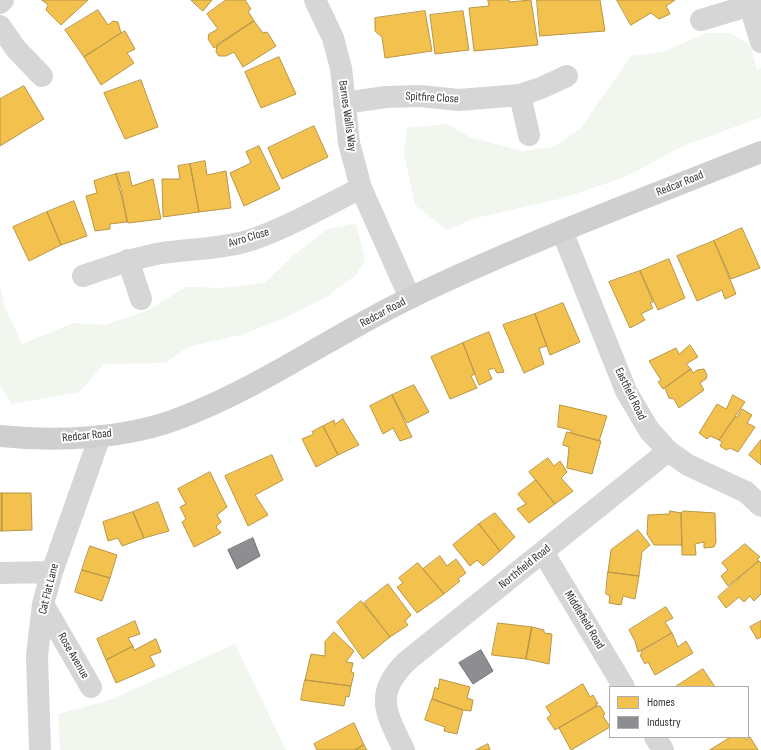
<!DOCTYPE html>
<html>
<head>
<meta charset="utf-8">
<style>
	body { margin:0 }
	#map { position:relative; width:761px; height:750px; overflow:hidden; background:#fff; font-family:"Sofia Sans Condensed",sans-serif }
	canvas { display:block }
	.legend { position:absolute; left:609px; top:686px; width:140px; height:52px; box-sizing:border-box; background:#fff; border:1px solid #adadad; margin:0; padding:5px 7px; list-style:none; font-size:12px; color:#323232 }
	.legend li { display:flex; align-items:center; gap:8px; height:20px }
	.legend b { width:20px; border:1px solid #adadad }
</style>
</head>
<body>
<div id="map">
<canvas width="761" height="750"></canvas>
<ul class="legend">
<li><b style="height:11px;background:#f2c14e"></b>Homes</li>
<li><b style="height:11px;background:#8d8d92"></b>Industry</li>
</ul>
</div>
<script>
const ctx = document.querySelector('canvas').getContext('2d');
ctx.lineJoin = 'round';
function fill(path, color) { ctx.fillStyle = color; ctx.fill(path, 'evenodd'); }
function stroke(path, color, width, dash) { ctx.strokeStyle = color; ctx.lineWidth = width; ctx.lineCap = dash ? 'butt' : 'round'; ctx.setLineDash(dash || []); ctx.stroke(path); }
function label(font, color, halo, rows, align = 'center') {
  ctx.font = font + ' "Sofia Sans Condensed",sans-serif'; ctx.lineWidth = 4; ctx.setLineDash([]); ctx.textBaseline = 'middle'; ctx.strokeStyle = halo; ctx.fillStyle = color; for (const [text, x, y, turn = 0] of rows) {
    ctx.save(); ctx.translate(x, y); ctx.rotate((+turn || 0) * Math.PI / 180); ctx.textAlign = isNaN(turn) ? turn : align; if (halo) ctx.strokeText(text, 0, 0); ctx.fillText(text, 0, 0); ctx.restore();
  }
}
const green = new Path2D(`
	M706 33H730L750 45 757 70 761 68V116L759 118 683 146 625 177 563 198 472 219 447 230 415 205 404 153 407 128 448 124 469 137 522 151 553 147 580 129 631 56 663 52Z
	M356 223 365 260 356 275 325 298 287 317 244 334 188 347 165 363 104 364 79 392 12 404 0 386V285L5 308 22 344 73 323 105 325 149 310 186 287 224 288 264 283 294 255 327 229Z
	M235 644 286 750H60L58 714 110 700Z`);
const homes = new Path2D(`
	M42 0H88L61 25 46 10 48 5Z
	M191 0H212L203 11Z
	M226 0H245L251 9 248 11 254 21 214 48 208 39 209 34 218 29 207 14Z
	M488 0H509V2L531 0 538 45 474 51 469 8 489 6Z
	M537 0H600L605 31 540 36Z
	M617 0H675L666 6 670 14 659 19 651 13 631 25Z
	M98 10 108 25 113 21 118 22 121 33 84 57 65 30Z
	M425 11 432 51 385 58 382 37 375 31V18Z
	M463 11 469 50 435 54 430 15Z
	M254 21 263 33 267 32 276 46 243 67 234 52 226 56H219L216 52 217 45Z
	M125 31 135 49 127 53 134 63 101 85 84 57Z
	M279 57 296 94 261 108 245 72Z
	M141 80 158 127 125 139 104 93Z
	M24 86 44 119 0 146V99Z
	M314 126 328 157 282 179 268 148Z
	M259 146 280 189 244 206 230 173 251 163 246 152Z
	M205 161 207 175 226 171 231 208 199 212 190 164Z
	M190 164 199 212 163 217 162 179H180L178 166Z
	M129 172 132 186 153 179 161 219 128 223 116 174Z
	M116 174 121 188 127 222 110 224V229L95 231 86 196 97 193 94 181Z
	M74 201 87 236 61 245 47 212Z
	M47 212 61 245 29 261 13 227Z
	M742 228 760 268 731 279 714 241Z
	M714 241 736 294 725 299 722 290 697 301 677 256Z
	M669 259 685 298 658 310 640 271Z
	M640 271 653 302 650 303 653 308 641 314 645 320 630 328 609 282Z
	M563 303 580 342 550 355 535 314Z
	M535 314 547 346 539 348 544 364 524 373 503 325Z
	M489 332 504 372 497 373 494 368 488 370 492 379 479 385 463 343Z
	M463 343 475 374 471 376 477 388 450 399 431 357Z
	M690 345 698 357 686 364 691 369 663 389 658 382 661 380 649 361 676 348 679 354Z
	M691 369 693 373 697 370 704 369 707 375 706 379 700 383 704 390 679 408 674 399 669 398 665 388Z
	M414 385 429 412 407 423 392 395Z
	M392 395 412 437 400 441 393 428 383 434 370 406Z
	M733 395 745 402 719 440 710 436 707 439 699 433 717 404 726 409Z
	M560 405 607 416 599 441 571 433V430L558 427Z
	M742 409 752 415 747 423 755 427 738 452 730 448 726 450 720 446 722 442 719 440 735 417H737Z
	M343 419 359 445 338 455 323 426 334 420 335 424Z
	M323 426 338 455 316 467 302 439 314 434 312 432Z
	M567 432 601 441 592 474 567 468 569 447 563 445Z
	M761 440V465L749 455Z
	M272 455 283 480 255 495 268 515 248 526 225 476Z
	M548 458 554 466 560 461 567 472 561 478 573 491 555 504 529 472Z
	M210 472 227 507 217 515 221 522 216 527 221 533 194 547 182 522 186 519 180 507 186 504 178 489Z
	M536 480 555 504 529 523 517 509 526 504 518 494Z
	M0 493H2V531H0Z
	M2 493H31L32 530 2 531Z
	M158 502 169 531 144 538 133 512Z
	M670 511 681 513 682 545H654L647 534 648 515 669 514Z
	M684 511 715 513 716 542 714 547 704 548V542L695 544 696 555H682L681 513Z
	M133 512 144 538 122 546 118 538 108 541 103 522Z
	M495 513 515 537 500 551 479 524Z
	M479 524 500 551 483 566 477 560 470 566 453 545Z
	M638 530 650 545 642 552 639 576 608 572 611 550Z
	M745 544 760 557 757 559 759 561 728 586 721 576 728 570 722 563Z
	M90 546 117 555 110 578 82 570Z
	M440 556 447 566 456 559 466 573 458 579 460 581 444 594 423 569Z
	M759 561 761 563V594L754 601 750 596 744 602 739 597 726 608 718 597Z
	M418 563 444 594 417 613 397 587 403 583 399 578Z
	M82 570 110 578 102 601 75 592Z
	M608 572 639 576 635 599 623 596 621 605 609 603 610 596 606 594Z
	M388 584 411 615 405 621 408 625 390 637 364 603Z
	M361 601 390 637 363 659 337 622Z
	M666 607 673 618 665 622 672 633 638 652 635 641 629 630Z
	M135 621 140 634 128 638 133 646 106 660 97 639Z
	M761 621V637L757 639 750 627Z
	M498 623 532 627 526 659 492 655Z
	M532 627 544 630V633L552 634 549 664 526 659Z
	M334 632 354 651 346 662 353 663 351 672 354 673 351 686 305 680 311 654 325 656V642Z
	M672 633 678 647 686 641 693 653 655 675 648 662 645 664 640 655 642 654 641 652Z
	M156 639 161 652 150 656 155 666 116 683 106 660 133 646 134 650Z
	M703 669 715 687H675Z
	M440 679 470 687 467 698 473 700 471 711 463 710 432 699 435 687 438 689Z
	M305 680 351 686 349 697 346 696 344 706 301 700Z
	M583 684 590 697 593 695 598 704H595L597 706 555 730 547 718 551 715 546 707Z
	M432 699 463 710 457 734 444 731 445 727 425 720Z
	M597 706H600L605 714 603 716 610 727 571 750 559 728Z
	M354 723 364 745 355 750H317L314 744Z
	M731 737H744L746 740 750 737 758 750H710Z
	M488 744 490 750H476Z
	M364 745 367 750H355Z`);
const industry = new Path2D(`
	M253 538 260 556 237 569 228 550Z
	M481 650 493 671 473 684 459 663Z`);
const street = new Path2D(`
	M315 0 333 38 341 68 349 143 361 188 410 298
	M0 3 3 0
	M750 6 761 42
	M701 20 761 2
	M0 26 16 49 42 76
	M520 95 529 135
	M344 103 386 97 420 96 459 100 520 95 541 88 567 76
	M562 231 626 391 649 430 668 451 688 465 746 492 761 506
	M128 260 141 299
	M83 276C109 267 134 258 162 253 191 249 222 249 251 240 289 227 325 206 361 188
	M543 552 624 687
	M0 573 52 572
	M43 604 91 687
	M655 737 663 750
	M40 750 37 656 43 604 52 572 100 436
	M404 750C386 713 373 694 407 661L668 451`);
const secondary = new Path2D(`
	M0 436C56 442 126 439 180 418 260 388 333 335 410 298 524 243 643 199 761 152`);
const streetNames = [
	["Spitfire Close",432,98,3],
	["Barnes Wallis Way",347,116,82],
	["Redcar Road",680,184,-22],
	["Avro Close",249,238,-17],
	["Redcar Road",383,313,-28],
	["Eastfield Road",630,394,64],
	["Redcar Road",87,436,-6],
	["Northfield Road",525,567,-39],
	["Cat Flat Lane",49,589,-76],
	["Middlefield Road",584,620,59],
	["Rose Avenue",73,656,60]
];
fill(green, '#f1f6ee');
fill(homes, '#f2c14e');
stroke(homes, '#b89646', 1);
fill(industry, '#8d8d92');
stroke(industry, '#727275', 1);
stroke(street, '#d6d6d6', 22);
stroke(secondary, '#cfcfcf', 22);
label('12px', '#323232', '#fff', streetNames);
</script>
</body>
</html>
